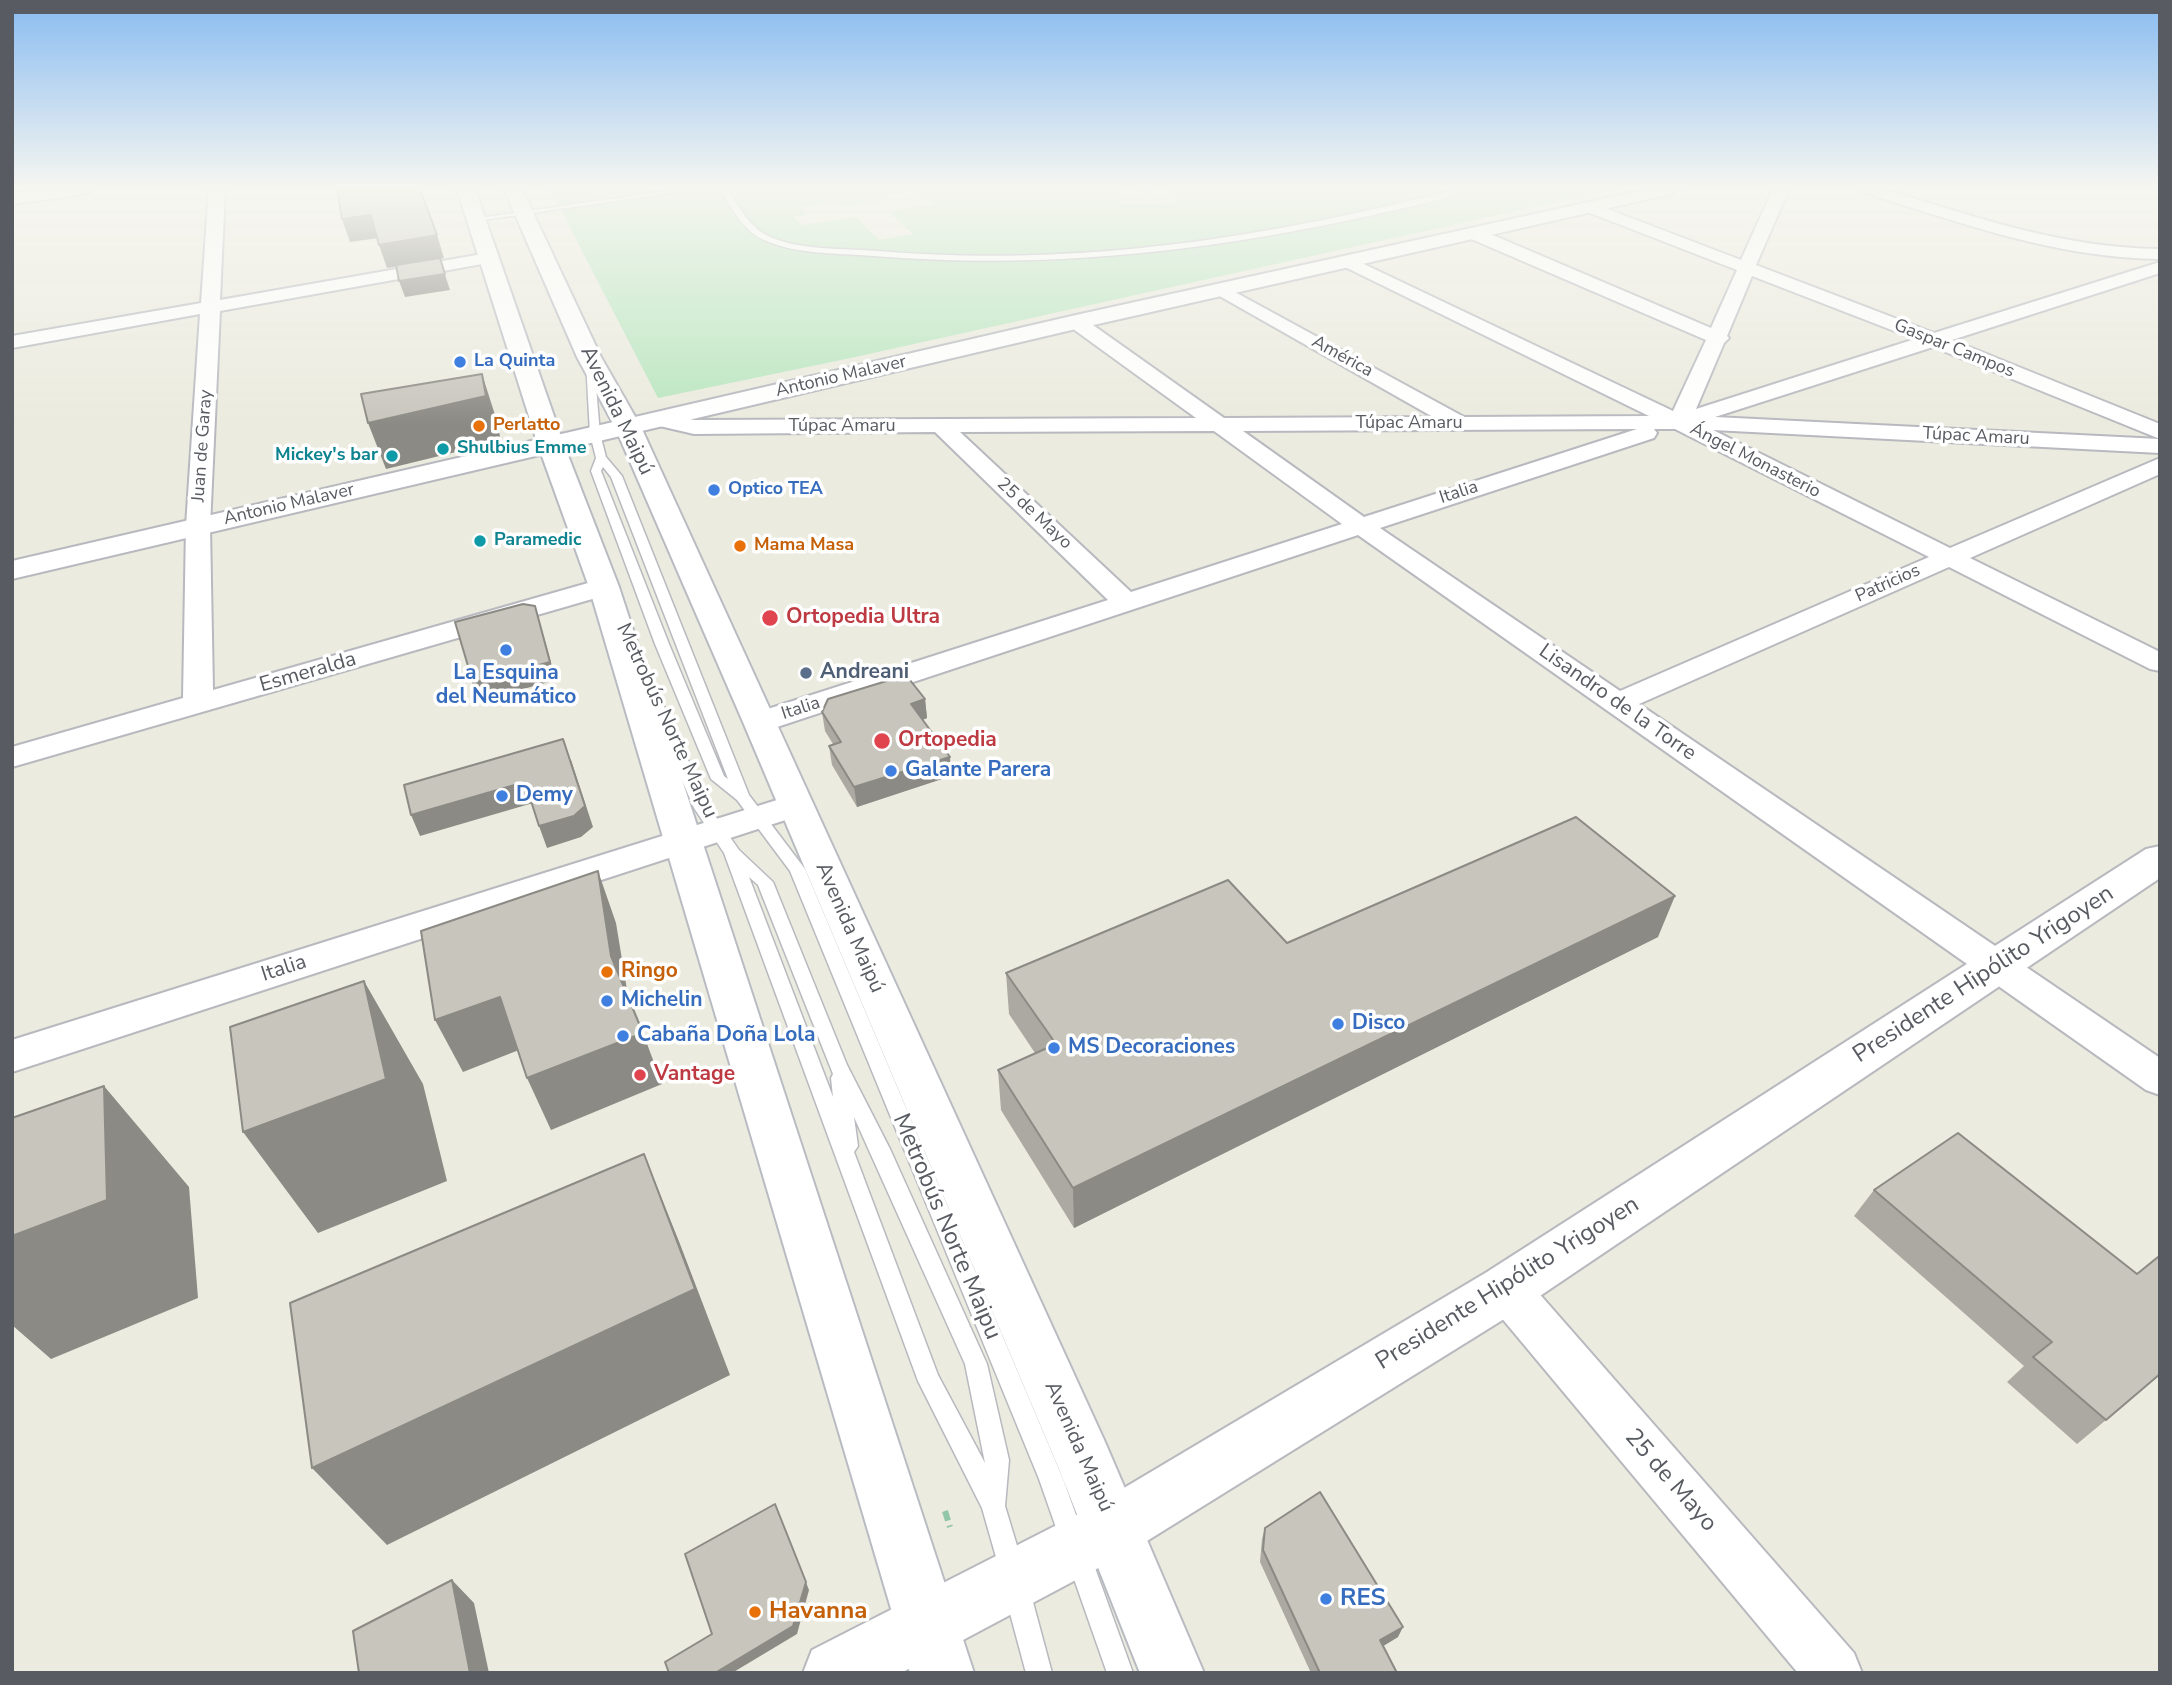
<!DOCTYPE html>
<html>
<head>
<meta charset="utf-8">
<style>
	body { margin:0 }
	#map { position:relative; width:2172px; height:1685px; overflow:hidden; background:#ecebdf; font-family:"Nunito Sans",sans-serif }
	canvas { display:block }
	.frame { position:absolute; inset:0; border:14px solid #585b61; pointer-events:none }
</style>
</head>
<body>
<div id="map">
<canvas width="2172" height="1685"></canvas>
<div class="frame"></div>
</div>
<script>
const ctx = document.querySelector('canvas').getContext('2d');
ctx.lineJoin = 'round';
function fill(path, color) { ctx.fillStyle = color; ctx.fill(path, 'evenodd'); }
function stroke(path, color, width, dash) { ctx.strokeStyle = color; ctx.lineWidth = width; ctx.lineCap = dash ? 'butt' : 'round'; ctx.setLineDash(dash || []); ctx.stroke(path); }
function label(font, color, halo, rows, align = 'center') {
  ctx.font = font + ' "Nunito Sans",sans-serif'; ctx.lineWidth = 7; ctx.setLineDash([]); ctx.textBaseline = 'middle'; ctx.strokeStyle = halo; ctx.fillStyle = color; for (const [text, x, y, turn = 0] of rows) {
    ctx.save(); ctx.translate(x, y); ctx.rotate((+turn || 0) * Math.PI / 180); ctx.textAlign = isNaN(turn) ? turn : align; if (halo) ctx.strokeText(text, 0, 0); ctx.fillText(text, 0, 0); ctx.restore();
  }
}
const green = new Path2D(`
	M550 189H1616L846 359 658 398ZM1119 190H1171L1175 203 1121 204ZM909 192 916 197 925 196 934 204 888 211 913 234 879 240 856 217 801 225 794 217 807 215 801 207 836 202 842 207 890 200 885 195Z`);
const path = new Path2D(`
	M945 1511 950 1527`);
const service = new Path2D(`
	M680 189H698L476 221 472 219Z
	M720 189H727C738 205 749 227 768 236 800 251 843 248 877 251 1077 268 1265 238 1458 189H1470C1450 200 1397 209 1373 215 1206 252 1045 270 873 256 838 253 797 255 764 240 744 232 730 206 720 189Z
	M1142 189H1148L1149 190 1145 192Z
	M586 361 594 363 600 434 606 457 622 476 749 795 805 869 1063 1479 1133 1673H1107L1039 1479 790 871 737 800 711 779 655 644 591 471 596 458 590 434ZM603 467 611 477 728 779 724 776 669 644 601 471Z
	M652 691 659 695 709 807 739 850 773 882 847 1065 890 1149 987 1364 1009 1460 1005 1506 1024 1569 1018 1579 1026 1582 1030 1591 1052 1673H1026L1004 1591 1010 1581 1002 1578 982 1508 918 1381 724 853 694 808 645 695ZM749 877 758 885 833 1074 831 1078 833 1097ZM854 1117 965 1364 985 1463 938 1375 854 1152 858 1146Z`);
const minor = new Path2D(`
	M209 189H225L220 300 488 253 497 258 488 263 220 311 210 526 213 690 595 581 604 579 613 581 617 587 613 593 12 767V747L183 698 186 526 200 314 12 348V336L201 303Z
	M1773 189H1789L1756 265 1934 333 2160 262V273L1952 340 2160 424V439L1933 347 1715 417 2160 439V453L1713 430 1950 548 2160 458V474L1970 558 2160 652V671L2150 669 1949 567 1639 704 2160 1058V1095L2146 1090 1358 535 771 729 760 731 749 729 745 722 749 715 1108 600 935 432 694 434 651 424 648 419 651 414 659 412 694 420 1196 418 1069 326 1066 322 1069 318H1083L1224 418 1433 417 1216 294 1213 290 1222 285 1464 417 1649 416 1343 266 1340 262 1349 257 1673 411 1706 340 1469 238 1467 234 1475 229 1481 230 1711 328 1737 270 1585 211 1583 208 1591 203 1597 205 1741 260ZM1752 276 1915 339 1696 409 1724 343 1729 338 1727 336ZM1637 429 1364 517 1243 431ZM1654 429H1675L1929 557 1620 691 1380 528 1654 438 1657 433ZM1214 431 1342 524 1131 592 960 432Z
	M1860 189H1883C1975 217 2063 248 2160 249V259C2056 258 1961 223 1863 192Z
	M796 794 807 797 812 805 807 813 12 1072V1040Z
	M1506 1268 1522 1274 1854 1653 1862 1673H1798L1490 1304 1483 1289 1490 1274Z`);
const tertiary = new Path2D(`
	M47 189H94L85 194 12 204V193Z
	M1648 189H1680L1671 194 1076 329 12 579V561L1076 315Z
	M2160 846V878L1525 1306 1134 1549 901 1673H803L812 1650 1092 1507 1487 1272 2146 849Z`);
const secondary = new Path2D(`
	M457 189H475L564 445 619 587 974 1673H910L589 587 538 445Z
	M504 189H522L601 357 641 427 1105 1442 1204 1673H1140L1059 1469 743 722 615 427 577 357Z`);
const wall = new Path2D(`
	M925 699 927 718 923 720 951 776 857 807 832 765 829 746 833 744 825 731 822 712Z
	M1658 937 1074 1228 1001 1110 998 1070 1035 1053 1009 1014 1006 973 1287 943Z
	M1874 1190 2137 1274 2106 1420 2077 1444 2007 1382 2024 1366 1854 1216Z
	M1265 1528 1398 1637 1383 1646 1397 1673H1311L1260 1562 1262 1539Z`);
const shadedWall = new Path2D(`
	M371 215 379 238 350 242 342 219Z
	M437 235 444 258 440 259 450 290 405 297 399 281 440 259 387 268 379 245Z
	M482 374 496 418 501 441 386 469 368 423Z
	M535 606 556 680 480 701 473 683Z
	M925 699 927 718 913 723 911 704Z
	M950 757 951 776 857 807 854 787Z
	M571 760 593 827 581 837 547 848 539 826Z
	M525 782 533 803 420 836 411 815Z
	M598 871 616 923 630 1008 611 956Z
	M1675 896 1658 937 1074 1228 1073 1188Z
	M364 981 423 1084 447 1181 318 1233 243 1132Z
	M500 997 524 1048 463 1072 435 1020Z
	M643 1033 662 1084 551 1130 527 1078Z
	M104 1086 189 1187 198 1298 51 1359 12 1325V1236Z
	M644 1154 680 1244 730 1375 387 1545 312 1468Z
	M775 1504 809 1590 797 1634 732 1673H715Z
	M452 1580 474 1603 489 1673H470Z
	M1403 1627 1398 1637 1375 1651 1380 1640Z`);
const building = new Path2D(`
	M337 189H420L437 235 379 245 371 215 342 219Z
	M440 258 445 274 399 281 396 265Z
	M482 374 486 396 368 423 361 394Z
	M523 604 535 606 550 662 473 683 455 622Z
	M906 675 925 699 911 704 950 757 854 787 829 746 841 742 822 712 828 699Z
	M563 739 585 806 574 816 539 826 525 782 411 815 404 785Z
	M1576 817 1675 896 1073 1188 998 1070 1056 1044 1006 973 1228 880 1287 943Z
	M598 871 611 956 643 1033 527 1078 500 997 435 1020 421 931Z
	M364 981 386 1079 243 1132 230 1027Z
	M104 1086 107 1200 12 1236V1118Z
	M1958 1133 2137 1274 2158 1257 2160 1258V1374L2106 1420 2033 1357 2052 1342 1874 1190Z
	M644 1154 695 1289 312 1468 290 1303Z
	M1320 1492 1403 1627 1380 1640 1397 1673H1320L1263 1550 1265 1528Z
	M775 1504 806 1582 793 1626 715 1673H669L665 1662 712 1634 685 1554Z
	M452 1580 470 1673H359L353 1631Z`);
const markers = [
	[460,362,7,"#3f7fe0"],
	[479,426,7,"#e8710a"],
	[443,449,7,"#0f9aa8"],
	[392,456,7,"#0f9aa8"],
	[714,490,7,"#3f7fe0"],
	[480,541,7,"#0f9aa8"],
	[740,546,7,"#e8710a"],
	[770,618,9,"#e0444e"],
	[506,650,7,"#3f7fe0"],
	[806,673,7,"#5c6f8a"],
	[882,741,9,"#e0444e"],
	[891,771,7,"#3f7fe0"],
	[502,796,7,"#3f7fe0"],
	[607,972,7,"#e8710a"],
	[607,1001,7,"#3f7fe0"],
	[1338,1024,7,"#3f7fe0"],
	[623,1036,7,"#3f7fe0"],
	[1054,1048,7,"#3f7fe0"],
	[640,1075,7,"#e0444e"],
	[1326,1599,7,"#3f7fe0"],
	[755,1612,7,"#e8710a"]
];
const farStreetnames = [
	["Gaspar Campos",1954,349,22],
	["América",1342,357,29],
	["Antonio Malaver",841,377,-13],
	["Túpac Amaru",1409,424],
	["Túpac Amaru",842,427],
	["Túpac Amaru",1976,437,3],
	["Juan de Garay",203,446,-86],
	["Ángel Monasterio",1755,461,27],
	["Italia",1459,493,-18],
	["Antonio Malaver",289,505,-13],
	["25 de Mayo",1034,514,43],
	["Patricios",1888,584,-24],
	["Italia",801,709,-18]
];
const farShopnames = [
	["La Quinta",474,362],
	["Optico TEA",728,490]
];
const farFoodnames = [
	["Perlatto",493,426],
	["Mama Masa",754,546]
];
const farCulturenames = [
	["Shulbius Emme",457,449],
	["Mickey's bar",378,456,"right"],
	["Paramedic",494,541]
];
const streetNames = [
	["Avenida Maipú",616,411,64],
	["Esmeralda",308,673,-16],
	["Lisandro de la Torre",1617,703,35],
	["Metrobús Norte Maipu",666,721,65],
	["Avenida Maipú",849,928,66],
	["Italia",284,969,-18],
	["Avenida Maipú",1078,1447,66]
];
const healthNames = [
	["Ortopedia Ultra",786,618],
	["Ortopedia",898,741],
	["Vantage",654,1075]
];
const serviceNames = [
	["Andreani",820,673]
];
const shopNames = [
	["La Esquina",506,674,"center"],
	["del Neumático",506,698,"center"],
	["Galante Parera",905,771],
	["Demy",516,796],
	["Michelin",621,1001],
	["Disco",1352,1024],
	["Cabaña Doña Lola",637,1036],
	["MS Decoraciones",1068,1048]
];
const foodNames = [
	["Ringo",621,972]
];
const nearStreetnames = [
	["Presidente Hipólito Yrigoyen",1984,975,-33],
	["Metrobús Norte Maipu",946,1227,67],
	["Presidente Hipólito Yrigoyen",1508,1284,-32],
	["25 de Mayo",1670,1481,49]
];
const nearShopnames = [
	["RES",1340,1599]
];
const nearFoodnames = [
	["Havanna",769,1612]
];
fill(green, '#b9e6bf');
stroke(service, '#b7b9bf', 3);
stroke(minor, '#b7b9bf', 4);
stroke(tertiary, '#b7b9bf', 4);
stroke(secondary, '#b8bbc2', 4);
stroke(path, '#92c6a8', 6, [10, 5]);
fill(service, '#fff');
fill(minor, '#fff');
fill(tertiary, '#fff');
fill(secondary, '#fff');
fill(wall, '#aba9a2');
fill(shadedWall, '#8b8a84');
fill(building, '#c7c5bc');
stroke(building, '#8b8a84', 2);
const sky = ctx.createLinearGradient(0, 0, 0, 425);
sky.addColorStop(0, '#89bcf1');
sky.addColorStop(0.44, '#f6f6f1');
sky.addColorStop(1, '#f6f6f100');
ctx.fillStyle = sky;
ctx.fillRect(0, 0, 2172, 425);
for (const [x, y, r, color] of markers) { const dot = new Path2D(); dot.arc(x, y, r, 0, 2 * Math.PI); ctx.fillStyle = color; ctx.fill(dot); stroke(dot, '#fff', 2.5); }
label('18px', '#585b61', '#fff', farStreetnames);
label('bold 18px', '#366cbe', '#fff', farShopnames, 'left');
label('bold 18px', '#c56008', '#fff', farFoodnames, 'left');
label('bold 18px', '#0d838f', '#fff', farCulturenames, 'left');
label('21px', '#585b61', '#fff', streetNames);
label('bold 21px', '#be3a42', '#fff', healthNames, 'left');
label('bold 21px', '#4e5e75', '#fff', serviceNames, 'left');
label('bold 21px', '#366cbe', '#fff', shopNames, 'left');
label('bold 21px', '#c56008', '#fff', foodNames, 'left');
label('24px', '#585b61', '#fff', nearStreetnames);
label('bold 24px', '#366cbe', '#fff', nearShopnames, 'left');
label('bold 24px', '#c56008', '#fff', nearFoodnames, 'left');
</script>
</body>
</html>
